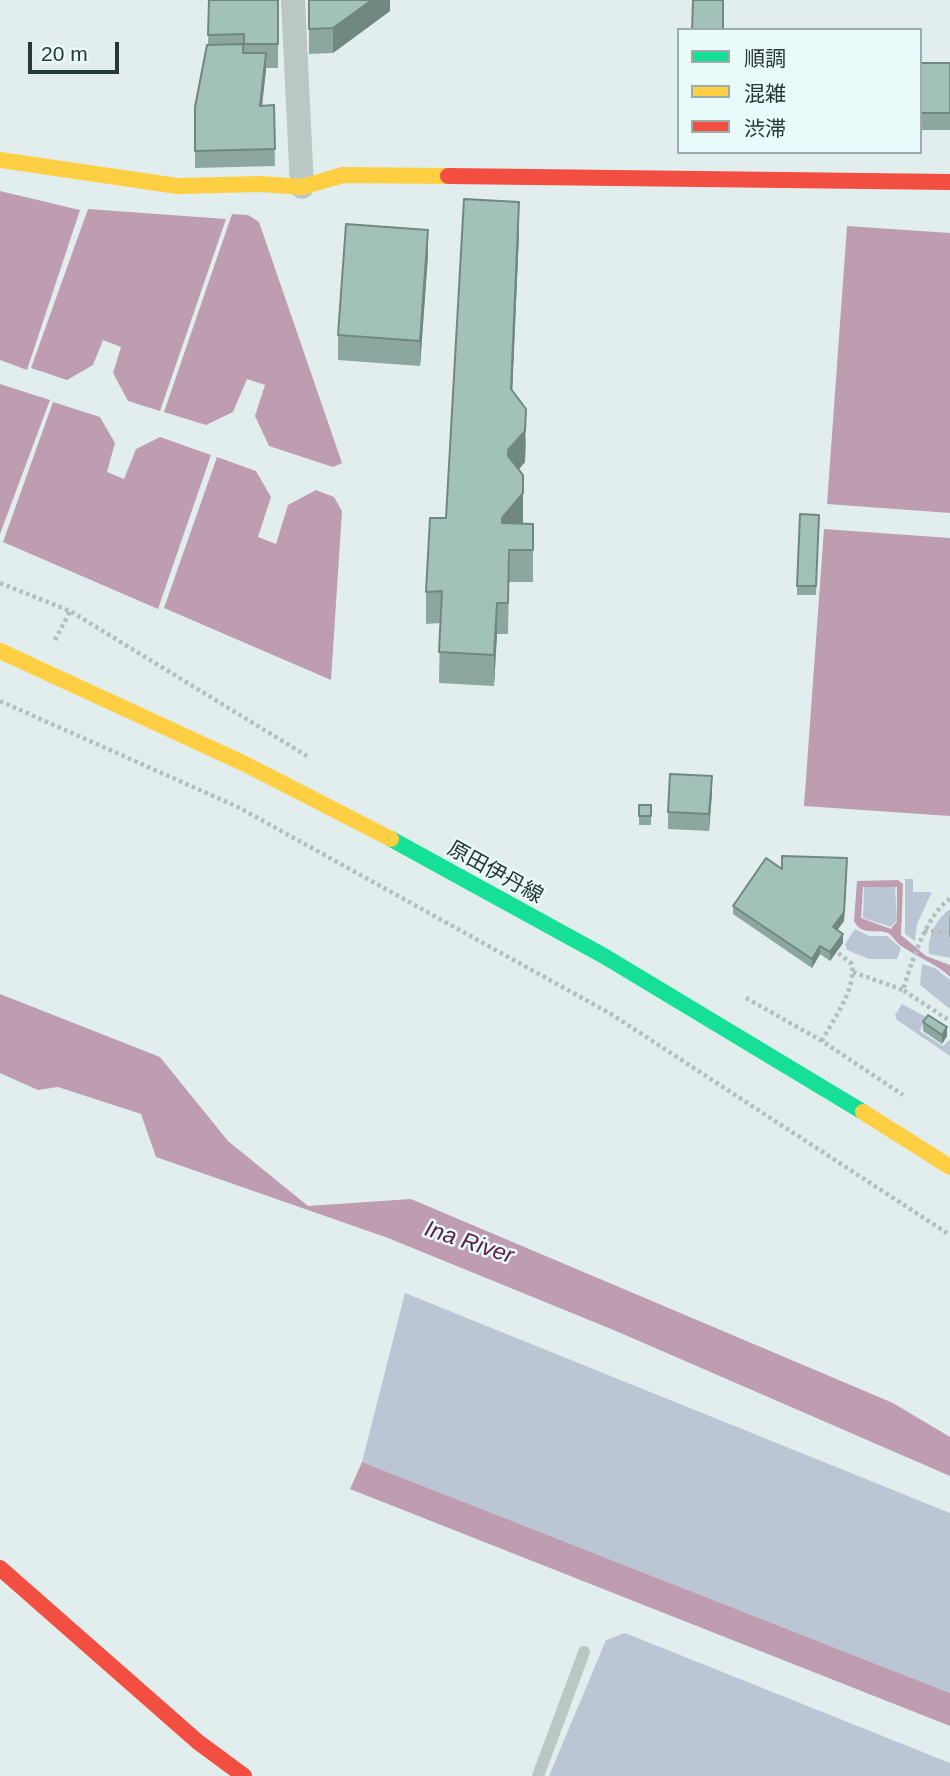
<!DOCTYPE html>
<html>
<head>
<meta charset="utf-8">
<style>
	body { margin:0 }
	#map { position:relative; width:950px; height:1776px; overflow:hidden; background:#e1eeed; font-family:Arial,"Noto Sans JP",sans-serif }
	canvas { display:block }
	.legend { position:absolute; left:677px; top:28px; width:245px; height:126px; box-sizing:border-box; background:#e9fafa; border:2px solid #9cacab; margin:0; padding:9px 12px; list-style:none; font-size:21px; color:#283834 }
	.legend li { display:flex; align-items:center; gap:14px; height:35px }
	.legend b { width:35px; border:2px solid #9cacab }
	.scale { position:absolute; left:28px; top:42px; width:91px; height:32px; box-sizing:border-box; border:4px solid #283834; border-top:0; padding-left:9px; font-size:21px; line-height:24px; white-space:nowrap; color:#283834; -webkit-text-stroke:5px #e9fafa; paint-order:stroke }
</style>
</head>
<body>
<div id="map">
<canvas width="950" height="1776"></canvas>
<ul class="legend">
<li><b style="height:9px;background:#16e098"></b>順調</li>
<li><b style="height:9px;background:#ffcf43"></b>混雑</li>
<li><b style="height:9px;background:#f24e42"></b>渋滞</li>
</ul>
<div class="scale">20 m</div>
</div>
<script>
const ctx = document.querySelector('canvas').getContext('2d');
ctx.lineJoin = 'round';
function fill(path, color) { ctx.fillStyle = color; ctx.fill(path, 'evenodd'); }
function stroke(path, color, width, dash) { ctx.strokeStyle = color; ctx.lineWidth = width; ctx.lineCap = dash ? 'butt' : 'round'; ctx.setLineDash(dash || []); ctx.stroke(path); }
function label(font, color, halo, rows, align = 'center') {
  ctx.font = font + ' Arial,"Noto Sans JP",sans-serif'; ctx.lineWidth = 5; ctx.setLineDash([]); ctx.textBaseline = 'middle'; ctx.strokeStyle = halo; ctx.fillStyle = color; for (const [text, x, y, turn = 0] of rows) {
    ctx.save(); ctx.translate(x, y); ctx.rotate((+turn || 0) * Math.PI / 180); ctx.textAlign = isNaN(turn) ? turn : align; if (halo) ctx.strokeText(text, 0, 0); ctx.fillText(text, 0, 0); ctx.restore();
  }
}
const green = new Path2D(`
	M905 879H913V892H932L917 924 915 941 905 934Z
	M895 886 897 920 891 927 863 918 864 887Z
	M950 909V958L929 954C927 937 936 919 950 909Z
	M855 929 869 936H887L901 948 897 959H869L847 950 845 944Z
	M922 964 935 968 950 980V1009L920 985Z
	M902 1004 926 1017 920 1031 943 1046 950 1040V1056L897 1020 895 1015Z
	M405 1293 950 1513V1693L362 1462Z
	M625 1633 950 1763V1776H549L606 1640Z`);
const water = new Path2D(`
	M0 191 80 210 27 370 0 360Z
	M88 209 226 219 160 411 128 401 113 373 121 347 103 340 93 365 67 380 31 368Z
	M232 214 248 215 259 222 342 463 333 467 269 446 255 416 265 385 247 379 233 412 206 425 164 412Z
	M847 226 950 233V513L827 504Z
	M0 384 50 400 0 534Z
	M53 402 100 417 115 443 107 472 124 479 136 449 160 437 211 455 158 609 3 542Z
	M217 457 256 471 271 497 258 537 276 544 288 505 316 490 334 497 342 511 331 680 164 608Z
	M824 529 950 538V816L804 806Z
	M898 880 903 884 901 935 926 956 950 965V977C936 963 916 957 900 945 896 942 892 935 888 933 876 928 862 937 854 921L857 881ZM863 887H897V921L891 929 861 918Z
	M0 994 160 1057 228 1141 308 1206 411 1199 893 1403 950 1437V1476L616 1331 388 1238 156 1157 141 1114 58 1087 38 1090 0 1073Z
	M362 1462 950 1693V1726L350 1489Z`);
const path = new Path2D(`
	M0 583 70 611 307 756
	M55 640 70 611
	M0 701 238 807 611 1014 950 1235
	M950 899C927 913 911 964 903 990L950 1021
	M924 931 946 932
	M853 972 903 990
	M746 998 822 1041 903 1095
	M822 1041C833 1019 856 990 852 964L838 953`);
const lane = new Path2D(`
	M538 1776 584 1652`);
const street = new Path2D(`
	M293 0 302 187`);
const fast = new Path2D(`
	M391 839 604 956 863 1112`);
const slow = new Path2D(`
	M0 160 177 186 261 184 302 187 343 175 448 176
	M0 651 245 764 391 839
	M863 1112 950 1167`);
const jam = new Path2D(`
	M448 176 950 182
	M0 1568 198 1742 244 1776`);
const wall = new Path2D(`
	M209 0H278V68H266L262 106 274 105 275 166 195 168V107L208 45Z
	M309 0H390V11L333 53 309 54Z
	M920 63H950V130H920Z
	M519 234 512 391 526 441 525 462 519 469 523 523 533 524V582H509L508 634H497L494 686 439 683 440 623 426 624V592Z
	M428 255 420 366 338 360V335Z
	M819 515 816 595H797V586Z
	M712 793 709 831 668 829V812Z
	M639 805H651V825H639Z
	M847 867 844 921 837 930 843 943 830 961 820 954 812 968 733 914V906L782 869Z
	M950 913V938L949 936V918Z
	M923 1022 947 1036 942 1044 923 1031Z`);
const shadedWall = new Path2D(`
	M372 0H390V11L333 53V28Z
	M266 53V70L260 123V106Z
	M519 202V234L511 421V389Z
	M428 230V255L420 366V341Z
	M526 409 525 462 508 482V450Z
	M523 475V525L502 550V518Z
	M497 603V634L494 686V655Z
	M712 776V793L709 831V814Z
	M847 867 844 921 833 936V927Z
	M843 934V943L830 961V952Z
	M820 946V954L812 968V959Z
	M947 1027V1036L942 1044V1035Z`);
const building = new Path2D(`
	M209 0H278V44H244V34L208 35Z
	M309 0H372L333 28 309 29Z
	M693 0H723V30H692Z
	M243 44V53H266L260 106 274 105 275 149 195 151V107L207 45Z
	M920 63H950V113H920Z
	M464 199 519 202 511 389 526 409 525 431 508 450V456L523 475V493L502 518V523L533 524V550H509L508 603H497L494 655 439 652 442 591 426 592 430 518H446Z
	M346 224 428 230 420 341 338 335Z
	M800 514 819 515 816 586H797Z
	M670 774 712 776 709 814 668 812Z
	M639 805H651V816H639Z
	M782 856 847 858 844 912 833 927 843 934 830 952 820 946 812 959 733 906 766 858 782 869Z
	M928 1015 947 1027 942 1035 923 1022Z`);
const streetNames = [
	["原田伊丹線",495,873,29]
];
const waterNames = [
	["Ina River",469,1243,18]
];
fill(green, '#bbc6d5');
fill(water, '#bf9db1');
stroke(path, '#b3bfbe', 4.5, [3.5, 3.5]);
stroke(lane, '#bac7c5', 12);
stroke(street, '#bac7c5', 24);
stroke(fast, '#16e098', 16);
stroke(slow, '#ffcf43', 16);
stroke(jam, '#f24e42', 16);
fill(wall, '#8ba79f');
fill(shadedWall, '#718882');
fill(building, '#a2c2b9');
stroke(building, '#718882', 2);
label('21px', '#283834', '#e9fafa', streetNames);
label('italic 23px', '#5b1d3c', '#e9fafa', waterNames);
</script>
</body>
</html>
